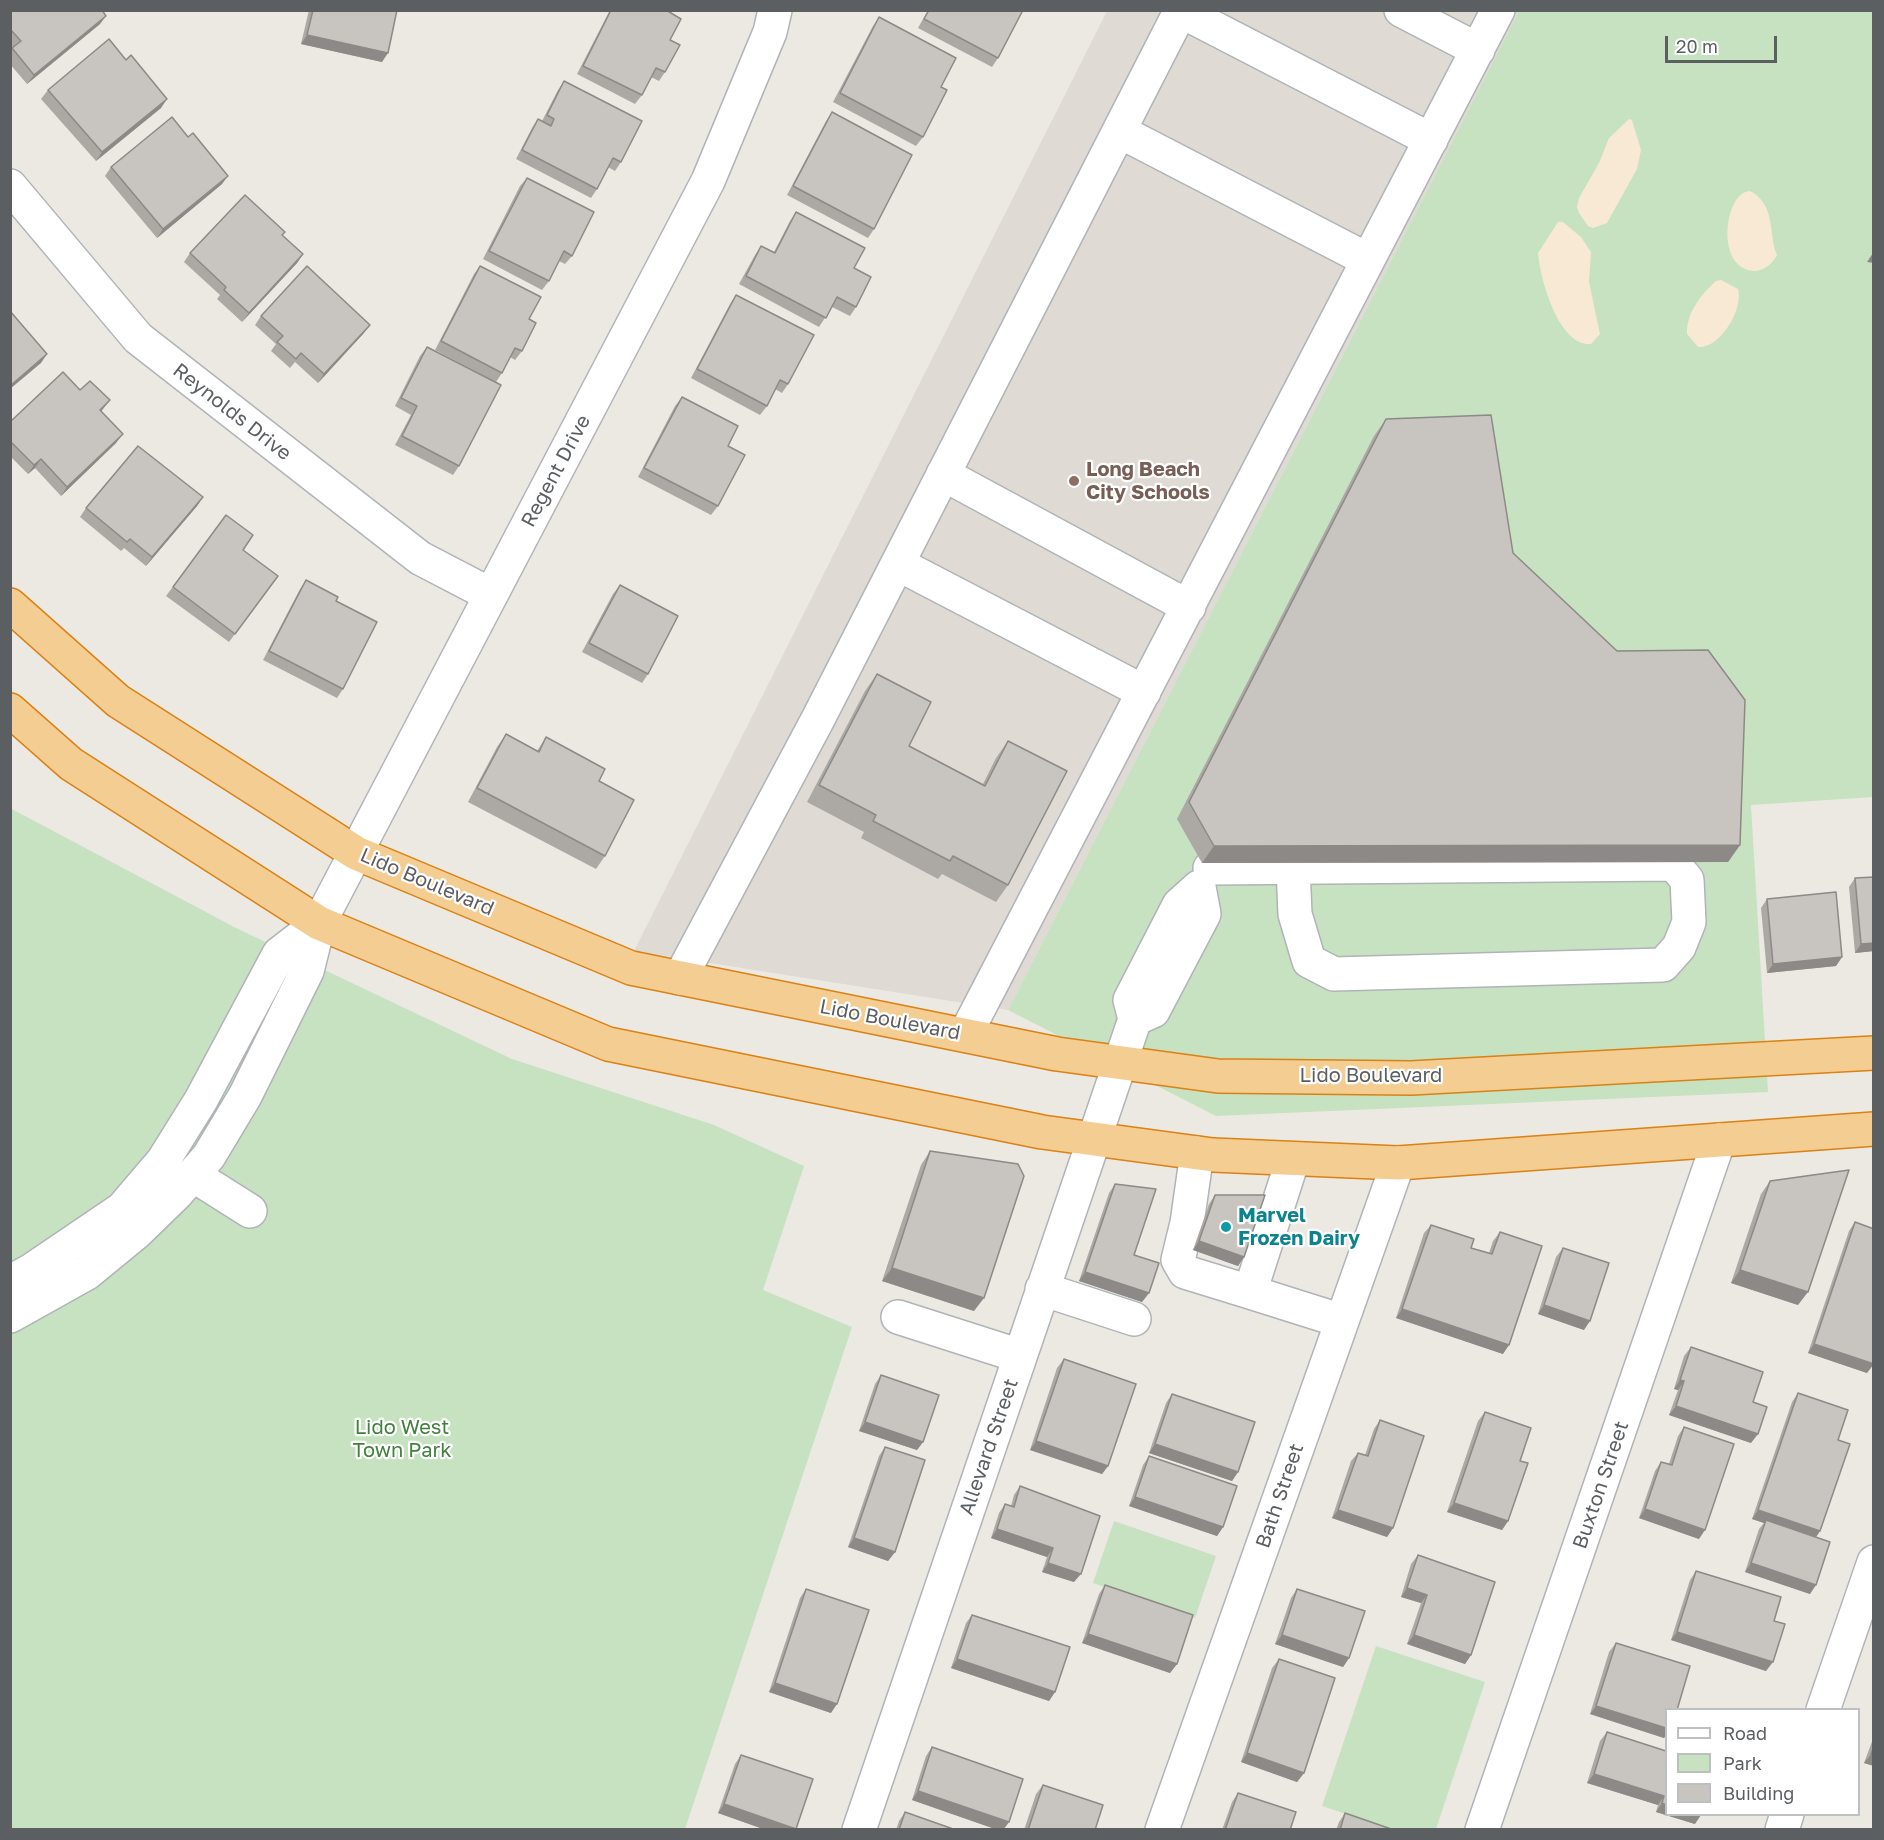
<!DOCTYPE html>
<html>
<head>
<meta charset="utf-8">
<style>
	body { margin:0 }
	#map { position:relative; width:1884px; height:1840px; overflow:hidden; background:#ece9e3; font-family:"Golos Text",sans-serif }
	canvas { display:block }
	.frame { position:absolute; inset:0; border:12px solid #5b5f62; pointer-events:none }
	.legend { position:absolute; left:1665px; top:1708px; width:195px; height:108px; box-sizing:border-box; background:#fff; border:2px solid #bdbfc0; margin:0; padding:8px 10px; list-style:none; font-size:18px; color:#5b5f62 }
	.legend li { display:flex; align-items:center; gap:12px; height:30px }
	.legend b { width:30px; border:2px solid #bdbfc0 }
	.scale { position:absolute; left:1665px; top:36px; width:112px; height:27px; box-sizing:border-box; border:3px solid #5b5f62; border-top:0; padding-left:8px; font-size:18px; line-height:21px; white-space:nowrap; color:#5b5f62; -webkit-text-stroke:4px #fff; paint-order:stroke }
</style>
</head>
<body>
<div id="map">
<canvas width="1884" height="1840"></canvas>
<div class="frame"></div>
<ul class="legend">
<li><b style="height:8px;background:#fff"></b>Road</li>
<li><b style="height:16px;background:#c6e2c1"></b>Park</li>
<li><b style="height:16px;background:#c8c4c0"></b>Building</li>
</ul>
<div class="scale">20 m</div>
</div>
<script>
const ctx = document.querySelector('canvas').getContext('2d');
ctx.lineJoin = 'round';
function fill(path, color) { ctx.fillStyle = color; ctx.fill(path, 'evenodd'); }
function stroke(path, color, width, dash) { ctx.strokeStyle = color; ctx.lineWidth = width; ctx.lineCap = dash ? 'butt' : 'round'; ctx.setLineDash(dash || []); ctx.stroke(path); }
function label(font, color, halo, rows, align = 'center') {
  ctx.font = font + ' "Golos Text",sans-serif'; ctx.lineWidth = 4.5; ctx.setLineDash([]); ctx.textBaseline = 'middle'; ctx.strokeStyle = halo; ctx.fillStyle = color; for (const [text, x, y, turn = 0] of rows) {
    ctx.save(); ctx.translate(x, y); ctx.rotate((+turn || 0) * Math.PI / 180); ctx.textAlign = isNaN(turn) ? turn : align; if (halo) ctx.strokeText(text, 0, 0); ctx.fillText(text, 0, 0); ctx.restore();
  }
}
const education = new Path2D(`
	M1107 11H1519L1008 1010 634 951Z`);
const green = new Path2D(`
	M1519 11H1873V797L1751 805 1768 1092 1216 1116 1008 1010Z
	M10 808 236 928 512 1059 714 1125 804 1166 763 1290 852 1327 685 1829H11Z
	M1114 1521 1216 1556 1195 1618 1093 1583Z
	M1376 1646 1485 1682 1436 1829H1391L1322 1806Z`);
const sand = new Path2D(`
	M1629 119 1632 120 1641 150 1637 169 1607 223 1593 228 1588 226 1579 213 1577 207 1579 198 1599 163 1609 138Z
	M1750 191C1777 205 1768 236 1777 255 1773 263 1765 270 1756 271 1714 272 1724 191 1750 191Z
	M1558 222H1563L1581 237 1591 252 1589 282 1600 334 1591 344C1559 347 1540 279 1538 253Z
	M1721 280 1738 289C1744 309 1720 349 1698 347L1687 334C1686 314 1701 294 1716 281Z`);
const minor = new Path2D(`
	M1401 10 1478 50
	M1181 11 1431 140
	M1119 131 1368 260
	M10 186 138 338 420 558 491 595
	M943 474 1189 607
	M898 564 1144 692
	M1210 868 1674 864 1687 880 1689 922 1679 947 1663 965 1334 974 1309 961 1295 914 1293 867
	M680 978 818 719 1181 10
	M965 1035 1498 10
	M1197 1153 1187 1223 1178 1260 1185 1272 1250 1292 1293 1159
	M193 1175 250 1211
	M10 1282 32 1270 122 1209 163 1161 201 1100 279 954 319 923
	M1042 1289 1134 1319
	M1250 1292 1342 1321
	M10 1316 87 1273 137 1232 177 1193 209 1156 245 1096 307 971 319 923 708 181 770 32 775 10
	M898 1317 1020 1356
	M1823 1710 1874 1562
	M859 1830 1135 1019 1130 1000 1179 905 1199 887 1204 914 1153 1011 1135 1019
	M1162 1830 1398 1163
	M1482 1830 1719 1140
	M1782 1830 1787 1814`);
const highway = new Path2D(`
	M10 605 118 701 356 853 631 968 1057 1054 1218 1076 1411 1078 1874 1053
	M10 710 71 764 319 923 608 1044 1042 1132 1213 1155 1398 1163 1874 1129`);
const wall = new Path2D(`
	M10 10 100 24 27 84 10 64V50L13 47 10 45Z
	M309 10H397L382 62 301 44Z
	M610 10H666L670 40 665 72 659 81 651 77 642 95 635 104 577 74Z
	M928 10H1023L998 58 992 67 918 28Z
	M879 17 941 87 923 137 916 146 833 102 873 26Z
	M564 81 621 162 615 171 608 167 597 189 591 198 516 159 532 128 538 119 542 121 558 90Z
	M48 90 161 108 96 161 41 99Z
	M832 112 874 229 868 238 787 195 826 121Z
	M111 167 222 184 157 238 105 176Z
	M527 178 572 256 565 264 559 261 549 281 542 290 483 259 520 186Z
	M796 212 854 268 856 307 850 316 832 307 819 327 739 284 755 255 761 246 774 252 790 221Z
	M282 235 303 254 297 263 242 322 217 299 220 295 184 262 190 253Z
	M480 266 529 319 522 351 515 360 510 357 502 373 496 382 435 350 474 274Z
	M736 295 788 384 782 393 775 389 767 406 760 415 691 378 730 304Z
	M261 316 370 325 363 334 318 383 295 362 290 368 271 351 276 344 255 325Z
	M427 347 459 466 453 475 395 445 411 415 395 406 420 356Z
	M80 390 103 409 101 411 116 443 61 496 35 468 28 474 10 456V422Z
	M682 397 728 446 718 506 711 515 638 477 675 406Z
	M1386 419 1513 553 1740 845 1728 862 1202 863 1177 819 1374 436Z
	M203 497 197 506 146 566 124 548 121 551 80 517 86 508Z
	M226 515 243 550 278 576 229 642 166 596Z
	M306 580 336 601 343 689 337 698 263 660 300 589Z
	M620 585 648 674 642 683 582 652 613 594Z
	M877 674 909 746 983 784 996 758 1008 741V885L996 902 942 874 938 879 861 838 864 832 807 802 865 691Z
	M506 734 537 751 546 737 599 781 605 856 596 869 468 802 497 747Z
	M1855 878 1874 951 1855 953 1849 887Z
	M1767 899 1842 957 1836 966 1767 973 1761 908Z
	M930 1151 974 1311 882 1281 921 1165Z
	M1770 1181 1798 1305 1731 1283 1761 1194Z
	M1115 1184 1134 1255 1149 1293 1142 1302 1079 1281 1109 1193Z
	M1215 1195 1244 1257 1238 1266 1193 1250 1209 1204Z
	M1855 1222 1867 1373 1808 1353 1849 1231Z
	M1431 1225 1471 1248 1489 1253 1493 1241 1500 1232 1503 1354 1396 1318 1424 1233Z
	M1563 1248 1584 1330 1538 1314 1556 1257Z
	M1691 1347 1751 1443 1669 1415 1678 1390 1674 1389 1684 1356Z
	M1064 1359 1108 1466 1102 1474 1030 1450 1057 1368Z
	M881 1375 923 1442 917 1450 859 1431 875 1384Z
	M1798 1393 1838 1440 1820 1531 1816 1537 1810 1594 1745 1572 1759 1529 1764 1523 1752 1519 1792 1402Z
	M1172 1394 1238 1472 1232 1481 1149 1453 1166 1403Z
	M1485 1412 1520 1461 1508 1521 1502 1530 1447 1512 1478 1421Z
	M1380 1420 1393 1528 1387 1537 1332 1518 1351 1461 1358 1453 1365 1455 1374 1429Z
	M1684 1427 1699 1539 1639 1518 1655 1471 1661 1462 1669 1464 1678 1436Z
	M885 1447 895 1552 888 1561 848 1547 879 1456Z
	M1149 1456 1223 1527 1217 1536 1129 1506 1143 1465Z
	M1020 1486 1074 1582 1042 1572 1047 1557 991 1538 999 1513 1005 1504 1011 1506 1014 1495Z
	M1418 1555 1471 1655 1465 1664 1407 1644 1421 1603 1401 1597 1411 1564Z
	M1696 1571 1774 1621 1766 1671 1671 1640 1690 1580Z
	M1105 1585 1177 1664 1170 1673 1082 1643 1099 1594Z
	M806 1589 831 1713 769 1692 800 1598Z
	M1297 1589 1349 1658 1343 1667 1275 1644 1291 1598Z
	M972 1615 1055 1692 1049 1701 951 1668 966 1623Z
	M1616 1643 1666 1710V1735L1664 1738 1590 1714 1609 1652Z
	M1279 1659 1304 1773 1297 1782 1241 1762 1272 1668Z
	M1607 1732 1695 1824 1656 1812 1658 1805 1587 1783 1600 1741Z
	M1874 1736V1766L1864 1763Z
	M932 1747 1009 1822 1003 1830H998L912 1800 926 1756Z
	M741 1755 813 1779 796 1830H766L718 1813 735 1764Z
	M1043 1785 1095 1830H1024L1036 1794Z
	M1238 1793 1290 1830H1222L1232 1802Z
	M905 1812 956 1830H896L899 1821Z
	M1345 1813 1394 1830H1336L1339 1822Z`);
const shadedWall = new Path2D(`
	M106 16 100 24 27 84 34 75Z
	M307 35 388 53 382 62 301 44Z
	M167 99 161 108 96 161 102 152Z
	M228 176 222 184 157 238 163 229Z
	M1873 253 1874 263 1867 262Z
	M303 254 297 263 242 322 249 313Z
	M370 325 363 334 318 383 324 374Z
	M47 354 41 363 10 389V386Z
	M110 400 103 409 93 419 100 410Z
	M123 434 116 443 61 496 67 487Z
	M41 459 35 468 28 474 34 465Z
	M203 497 197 506 146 566 152 557Z
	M1740 845 1728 862 1202 863 1214 846Z
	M1874 943V951L1855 953 1861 944Z
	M1842 957 1836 966 1767 973 1773 964Z
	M1199 1241 1244 1257 1238 1266 1193 1250Z
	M892 1268 984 1298 974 1311 882 1281Z
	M1740 1270 1808 1292 1798 1305 1731 1283Z
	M1085 1272 1149 1293 1142 1302 1079 1281Z
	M1544 1305 1590 1321 1584 1330 1538 1314Z
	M1402 1309 1509 1345 1503 1354 1396 1318Z
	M1814 1344 1874 1364 1867 1373 1808 1353Z
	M1680 1380 1684 1381 1678 1390 1674 1389Z
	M1676 1406 1758 1434 1751 1443 1669 1415Z
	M865 1422 923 1442 917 1450 859 1431Z
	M1036 1441 1108 1466 1102 1474 1030 1450Z
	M1155 1444 1238 1472 1232 1481 1149 1453Z
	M1135 1497 1223 1527 1217 1536 1129 1506Z
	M1454 1503 1508 1521 1502 1530 1447 1512Z
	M1645 1509 1705 1530 1699 1539 1639 1518Z
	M1338 1510 1393 1528 1387 1537 1332 1518Z
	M1758 1510 1820 1531 1814 1540 1766 1520 1764 1523 1752 1519Z
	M997 1529 1053 1548 1047 1557 991 1538Z
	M854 1538 895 1552 888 1561 848 1547Z
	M1048 1563 1081 1574 1074 1582 1042 1572Z
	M1751 1563 1816 1585 1810 1594 1745 1572Z
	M1407 1588 1427 1595 1421 1603 1401 1597Z
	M1677 1632 1773 1662 1766 1671 1671 1640Z
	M1088 1634 1177 1664 1170 1673 1082 1643Z
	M1282 1635 1349 1658 1343 1667 1275 1644Z
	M1414 1635 1471 1655 1465 1664 1407 1644Z
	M957 1659 1055 1692 1049 1701 951 1668Z
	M775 1683 837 1704 831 1713 769 1692Z
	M1596 1706 1666 1728V1735L1664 1738 1590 1714Z
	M1247 1753 1304 1773 1297 1782 1241 1762Z
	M1871 1754 1874 1755V1766L1864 1763Z
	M1594 1774 1664 1796 1658 1805 1587 1783Z
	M918 1791 1009 1822 1003 1830H998L912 1800Z
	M1662 1803 1666 1805V1815H1701L1695 1824 1656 1812Z
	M724 1804 796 1829 766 1830 718 1813Z`);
const building = new Path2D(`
	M10 10H102L106 16 34 75 12 48 21 41 10 29Z
	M313 10H397L388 53 307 35Z
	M611 10H666L681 19 670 40 680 45 665 72 656 68 642 95 583 66Z
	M929 10H1023L998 58 924 19Z
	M879 17 956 58 941 87 947 90 923 137 840 93Z
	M109 39 126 60 131 55 167 99 102 152 48 90Z
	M564 81 642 121 621 162 613 158 597 189 522 150 538 119 551 126 554 119 547 115Z
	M832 112 912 155 874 229 793 186Z
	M172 117 188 137 193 133 228 176 163 229 111 167Z
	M527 178 594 212 572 256 564 251 549 281 489 251Z
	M245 195 285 232 282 235 303 254 249 313 224 290 226 287 190 253Z
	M796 212 865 248 854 268 871 277 856 307 837 297 826 318 746 276 761 246 775 253Z
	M307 266 370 325 324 374 301 353 296 359 277 342 283 336 261 316Z
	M480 266 541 297 529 319 536 323 522 351 515 348 502 373 441 341Z
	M736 295 814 335 788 384 780 380 767 406 697 369Z
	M10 311 47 354 10 386Z
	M427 347 501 385 459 466 402 436 417 406 401 398Z
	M63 372 80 390 90 381 110 400 100 410 123 434 67 487 41 459 34 465 10 441V422Z
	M682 397 738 426 728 446 745 455 718 506 644 468Z
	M1491 415 1513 553 1617 651 1708 650 1745 700 1740 845 1214 846 1189 802 1386 419Z
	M138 446 203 497 152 557 130 539 127 542 86 508Z
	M226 515 253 535 243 550 278 576 235 634 173 587Z
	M306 580 338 597 336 601 377 622 343 689 269 651Z
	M620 585 678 616 648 674 589 643Z
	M877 674 931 702 909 746 985 786 1008 741 1067 771 1008 885 953 856 950 861 873 821 876 815 819 785Z
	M506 734 539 752 546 737 605 769 599 781 634 800 605 856 477 788Z
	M1874 877V943L1861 944 1855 878Z
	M1836 892 1842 957 1773 964 1767 899Z
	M930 1151 1018 1164 1024 1176 984 1298 892 1268Z
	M1849 1170 1808 1292 1740 1270 1770 1181Z
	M1115 1184 1156 1189 1134 1255 1159 1263 1149 1293 1085 1272Z
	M1215 1195H1265L1244 1257 1199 1241Z
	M1855 1222 1874 1229V1364L1814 1344Z
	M1431 1225 1474 1239 1471 1248 1492 1254 1500 1232 1542 1246 1509 1345 1402 1309Z
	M1563 1248 1609 1263 1590 1321 1544 1305Z
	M1691 1347 1763 1372 1753 1402 1767 1407 1758 1434 1676 1406 1684 1381 1680 1380Z
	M1064 1359 1136 1384 1108 1466 1036 1441Z
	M881 1375 939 1395 923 1442 865 1422Z
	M1798 1393 1848 1410 1838 1440 1850 1444 1820 1531 1758 1510Z
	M1172 1394 1255 1422 1238 1472 1155 1444Z
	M1485 1412 1531 1428 1520 1461 1528 1463 1508 1521 1454 1503Z
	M1380 1420 1424 1436 1393 1528 1338 1510 1358 1453 1368 1456Z
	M1684 1427 1734 1444 1705 1530 1645 1509 1661 1462 1672 1465Z
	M885 1447 925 1460 895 1552 854 1538Z
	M1149 1456 1237 1486 1223 1527 1135 1497Z
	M1020 1486 1100 1516 1081 1574 1048 1563 1053 1548 997 1529 1005 1504 1014 1507Z
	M1766 1520 1830 1542 1816 1585 1751 1563Z
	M1418 1555 1495 1582 1471 1655 1414 1635 1427 1595 1407 1588Z
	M1696 1571 1781 1597 1774 1621 1785 1624 1773 1662 1677 1632Z
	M1105 1585 1193 1615 1177 1664 1088 1634Z
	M806 1589 869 1610 837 1704 775 1683Z
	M1297 1589 1365 1611 1349 1658 1282 1635Z
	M972 1615 1070 1647 1055 1692 957 1659Z
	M1616 1643 1690 1666 1677 1710H1666V1728L1596 1706Z
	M1279 1659 1335 1678 1304 1773 1247 1753Z
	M1607 1732 1666 1751V1805L1662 1803 1664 1796 1594 1774Z
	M1874 1746V1755L1871 1754Z
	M932 1747 1023 1779 1009 1822 918 1791Z
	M741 1755 813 1779 796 1829 724 1804Z
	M1043 1785 1103 1805 1095 1830H1028Z
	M1238 1793 1296 1812 1290 1830H1225Z
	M905 1812 956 1830H899Z
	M1345 1813 1394 1830H1340Z`);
const markers = [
	[1074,481,6,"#8d6e63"],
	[1226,1227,6,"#0f9aa8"]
];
const streetNames = [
	["Reynolds Drive",232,412,38],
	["Regent Drive",556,471,-62],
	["Lido Boulevard",427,882,23],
	["Lido Boulevard",890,1020,11],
	["Lido Boulevard",1371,1076],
	["Allevard Street",989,1447,-71],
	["Buxton Street",1601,1485,-71],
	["Bath Street",1280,1496,-71]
];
const educationNames = [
	["Long Beach",1086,470],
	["City Schools",1086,493]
];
const cultureNames = [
	["Marvel",1238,1216],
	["Frozen Dairy",1238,1239]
];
const parkNames = [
	["Lido West",402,1428],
	["Town Park",402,1451]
];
fill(education, '#dfdad4');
fill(green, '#c6e2c1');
fill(sand, '#f7e9d3');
stroke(minor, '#b0b4b7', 36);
stroke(highway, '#dc8113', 36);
stroke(minor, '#fff', 33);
stroke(highway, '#f4cd92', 33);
fill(wall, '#aca9a5');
fill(shadedWall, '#8c8986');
fill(building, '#c8c4c0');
stroke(building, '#8c8986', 1.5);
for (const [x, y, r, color] of markers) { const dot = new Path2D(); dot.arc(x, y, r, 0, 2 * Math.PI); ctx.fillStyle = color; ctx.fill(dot); stroke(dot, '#fff', 2); }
label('20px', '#5b5f62', '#fff', streetNames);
label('bold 20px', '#785e54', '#fff', educationNames, 'left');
label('bold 20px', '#0d838f', '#fff', cultureNames, 'left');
label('20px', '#42803c', '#fff', parkNames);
</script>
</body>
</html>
